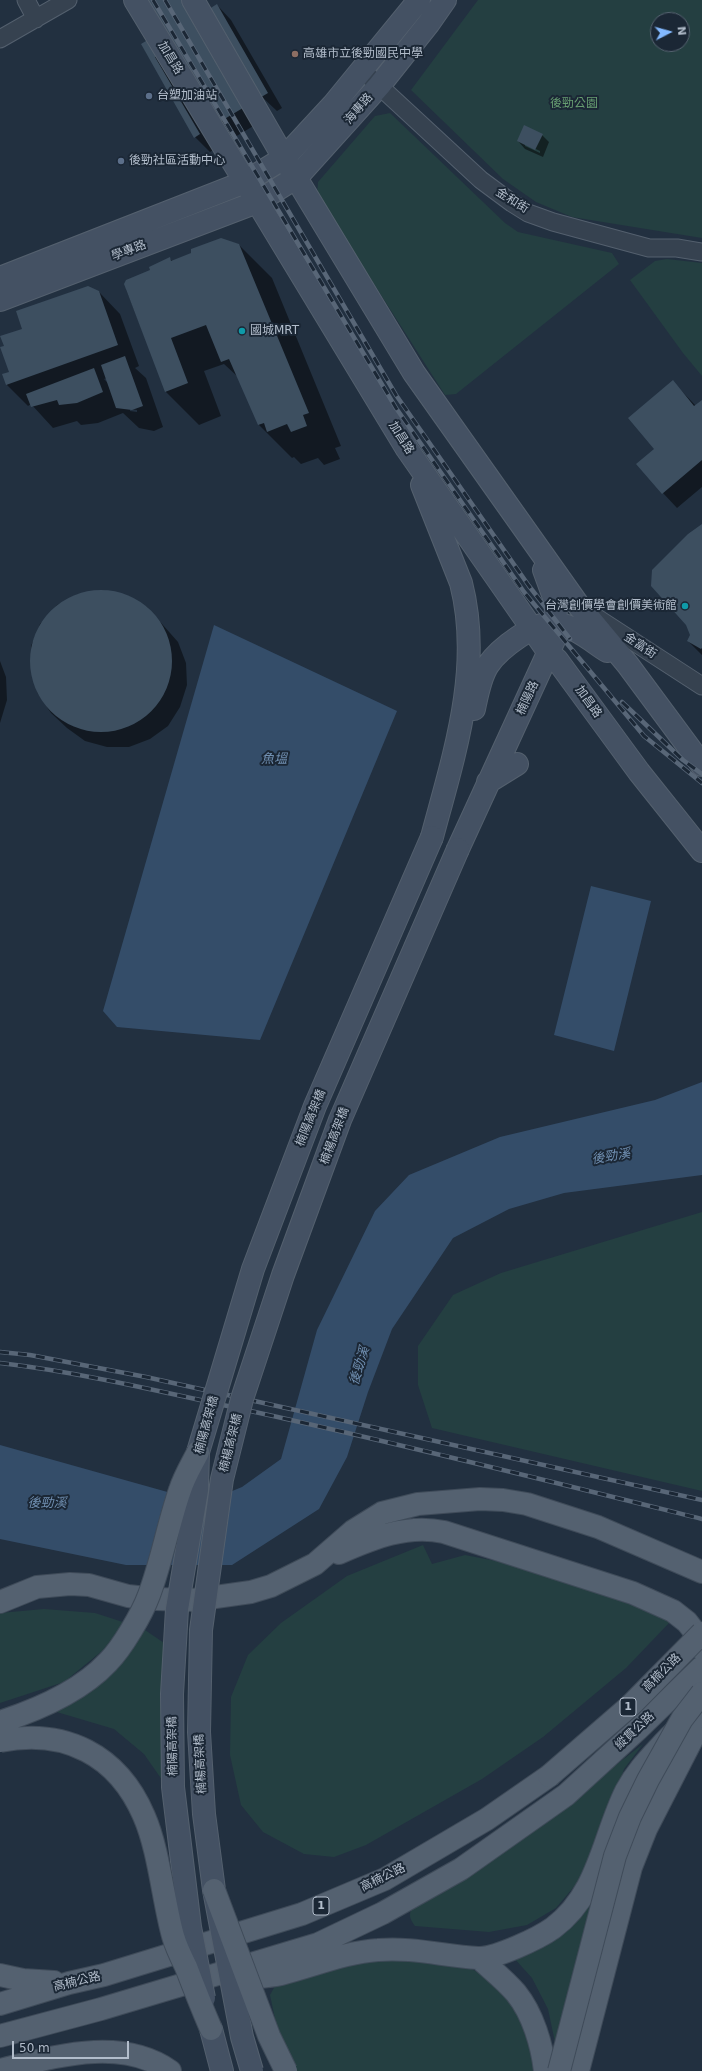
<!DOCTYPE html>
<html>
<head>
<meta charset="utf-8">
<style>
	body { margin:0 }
	#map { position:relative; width:702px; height:2071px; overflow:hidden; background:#223040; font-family:"DejaVu Sans",sans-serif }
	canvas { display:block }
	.north { position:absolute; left:650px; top:12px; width:40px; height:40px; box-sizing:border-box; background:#1b2735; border:1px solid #576371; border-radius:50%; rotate:84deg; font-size:11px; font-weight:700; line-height:16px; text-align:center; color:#b2bdcb }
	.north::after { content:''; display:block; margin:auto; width:14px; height:18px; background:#83b9ff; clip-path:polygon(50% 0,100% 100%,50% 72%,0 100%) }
	.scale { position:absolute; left:12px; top:2041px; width:117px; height:18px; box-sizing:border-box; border:2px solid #b2bdcb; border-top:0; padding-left:5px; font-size:12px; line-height:14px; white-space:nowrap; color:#b2bdcb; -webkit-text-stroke:3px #1b2735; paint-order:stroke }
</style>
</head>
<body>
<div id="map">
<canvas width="702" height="2071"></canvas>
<div class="north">N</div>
<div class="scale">50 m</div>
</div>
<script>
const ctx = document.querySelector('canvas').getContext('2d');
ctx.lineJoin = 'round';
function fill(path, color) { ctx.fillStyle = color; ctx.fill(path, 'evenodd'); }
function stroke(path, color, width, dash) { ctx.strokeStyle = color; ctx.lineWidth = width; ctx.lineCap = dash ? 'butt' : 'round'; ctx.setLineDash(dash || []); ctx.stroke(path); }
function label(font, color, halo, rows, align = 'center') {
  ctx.font = font + ' "DejaVu Sans","Noto Sans TC",sans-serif'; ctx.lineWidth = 4; ctx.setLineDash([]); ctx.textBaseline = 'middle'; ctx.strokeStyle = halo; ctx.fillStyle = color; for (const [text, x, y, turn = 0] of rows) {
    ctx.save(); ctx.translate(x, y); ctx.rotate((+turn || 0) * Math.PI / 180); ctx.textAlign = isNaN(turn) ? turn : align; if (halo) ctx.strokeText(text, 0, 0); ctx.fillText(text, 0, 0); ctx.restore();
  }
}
const green = new Path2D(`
	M478 0H702V238L572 217 536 202 503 179 411 90ZM658 20H682V44H658Z
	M390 113 505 223 518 232 612 253 619 264 456 394 445 395 317 195 318 182 375 116Z
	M667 259 702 263V376L683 353 630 280 655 261Z
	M702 1212V1491L432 1428 418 1385V1346L453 1295 501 1273Z
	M423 1545 432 1564 465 1555 496 1561 601 1590 656 1611 670 1622 626 1668 543 1737 482 1779 366 1845 334 1857 304 1854 263 1832 241 1805 230 1755 231 1697 248 1655 281 1623 347 1576Z
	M44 1609 95 1613 126 1623 102 1651 64 1682 0 1703V1613Z
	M145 1630 167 1645V1787L144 1754 114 1729 50 1710 113 1670Z
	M643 1744 624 1769 607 1824 583 1876 556 1908 527 1925 489 1932 415 1926C408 1917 409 1913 414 1904L546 1819Z
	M598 1879 556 2047 548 2009 532 1978 514 1958Z
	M416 1957 467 1967 486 1976 512 2003 532 2042 536 2071H286L270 1995 275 1986C320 1970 368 1960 416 1957Z`);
const water = new Path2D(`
	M214 625 397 711 260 1040 117 1027 103 1011Z
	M591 886 651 901 614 1051 554 1035Z
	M702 1082V1175L564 1193 509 1209 453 1238 392 1329 368 1392 347 1457 319 1509 232 1565H126L0 1539V1445L171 1493 208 1501 242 1487 281 1459 317 1330 375 1211 409 1175 500 1137 655 1100Z`);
const shadow = new Path2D(`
	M130 0H206L210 9 217 5 231 20 282 108 277 111 262 97 232 45 270 116 210 152 195 137 142 45 152 39Z
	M542 135 549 142 543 157 525 149 518 141ZM525 144 540 151V153L525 146Z
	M221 239 238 244 272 278 341 446 335 448 340 459 324 465 318 458 301 464 294 457 292 458 259 425 238 377 224 364 204 371 221 416 199 425 166 392 126 289 169 258 173 262Z
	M99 292 120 314 139 366 135 368 146 378 163 427 154 431 139 428 123 413 98 423 81 425 77 421 53 428 31 404 28 406 7 385 11 372 5 346 23 329ZM107 378 109 384 104 379ZM130 409 137 410V412L130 411Z
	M673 382 696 406 702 401V487L677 508 663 493 655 449Z
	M702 525V655L688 641 691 635Z
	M102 590 126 595 147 607 178 642 186 663 187 685 180 707 168 726 150 739 129 747H107L85 741 67 728 51 713 38 694 31 671V646L40 624 57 605 78 594Z
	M0 661 6 677 7 700 0 723Z`);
const building = new Path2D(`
	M129 0H199L206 11 217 4 268 93 206 130 161 54 155 57 200 134 194 138 141 44 151 38Z
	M524 125 543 134 535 150 517 141Z
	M221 238 239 244 309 413 303 415 307 426 291 432 287 424 267 432 264 423 258 425 229 359 221 362 206 325 171 338 188 383 165 392 124 284 126 280 150 270 149 267 170 257 171 261 191 253V249Z
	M88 286 99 291 118 345 6 385 2 374 9 372 0 347 4 346 0 336 22 329 16 311Z
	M125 356 143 406 132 410 116 408 101 365Z
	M94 368 103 392 77 403 59 405 57 400 31 407 26 394Z
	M673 380 694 406 702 400V460L662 494 636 464 654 449 628 418Z
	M702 524V648L701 649 687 641 690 635 686 625 651 586 652 570 688 534Z
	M30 661a71 71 0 1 1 142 0a71 71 0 1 1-142 0Z`);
const street = new Path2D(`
	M26 0 36 19
	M0 39 68 0
	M362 70 481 180 512 203 528 213 553 222 649 248H677L702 252
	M591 614 702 686`);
const secondary = new Path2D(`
	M135 0 407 449 549 653 557 660 639 772 702 851
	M193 0 284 158 414 373 579 606 628 665 702 765
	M0 278 245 182 284 158 333 105 419 0
	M0 300 257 202 297 177 379 86 429 23 445 0
	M422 485 461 583C483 668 454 755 432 837
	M474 709C477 695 480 677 488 665 499 649 536 620 557 623 574 626 593 642 607 651
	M488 782 517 764
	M458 849 555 638 556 603 544 570
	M211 2029 222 2071`);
const primary = new Path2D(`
	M339 1553C373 1538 407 1524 444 1532L633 1593 673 1611 687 1622 697 1635 702 1649
	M0 1602 37 1587 70 1584 89 1585 128 1596 155 1599 194 1600 251 1592 271 1586 315 1564 353 1531 382 1513 418 1504 480 1499 503 1500 527 1504 598 1527 702 1572
	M480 1959C492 1970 505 1980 516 1993 533 2014 542 2045 545 2071
	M0 1975 23 1980 54 1982
	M239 1979C253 1977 268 1977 281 1974 313 1966 346 1952 378 1950 412 1947 444 1956 478 1958 495 1959 539 1938 553 1928 599 1894 603 1837 626 1791 635 1774 647 1761 659 1748 672 1733 684 1722 702 1715
	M0 2004 69 1983 104 1975 302 1914 385 1879 487 1819 549 1776
	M0 2036 101 2009 318 1944 383 1913 461 1869 566 1795 637 1730 702 1667
	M0 2070C54 2057 120 2036 170 2071
	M578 2071 631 1867 646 1829 702 1720`);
const rail = new Path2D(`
	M153 0 396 408 524 592 644 736 702 783
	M165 0 396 395 529 586 570 639
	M622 702 683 760 702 774
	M0 1352 30 1355 146 1377 702 1500
	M0 1363C86 1373 171 1394 255 1412 405 1445 553 1482 702 1519`);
const secondaryBridge = new Path2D(`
	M204 1998 190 1927 173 1787 172 1694 177 1609 197 1490 198 1452 253 1269 315 1106 432 837
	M252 2071 242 2037 214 1890 204 1814 199 1732 201 1630 222 1479 242 1399 283 1275 340 1120 458 849`);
const primaryBridge = new Path2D(`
	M0 1722C37 1710 81 1691 108 1662 122 1648 142 1614 149 1595 162 1561 168 1524 180 1490 184 1477 192 1464 198 1452
	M0 1741C65 1728 118 1755 144 1816 159 1850 163 1900 173 1936 176 1947 181 1957 186 1967 194 1988 202 2008 211 2029
	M549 1776 631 1705 702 1633
	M214 1890 269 2036 286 2071
	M559 2071 615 1856 630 1817 648 1780 682 1719 702 1693`);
const markers = [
	[295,54,4,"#8d6e63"],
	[149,96,4,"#5c6f8a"],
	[121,161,4,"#5c6f8a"],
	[242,331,4,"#0f9aa8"],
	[685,606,4,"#0f9aa8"]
];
const shields = [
	[628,1707,16],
	[321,1906,16]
];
const shieldNames = [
	["1",628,1707],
	["1",321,1906]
];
const poiNames = [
	["高雄市立後勁國民中學",303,54],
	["台塑加油站",157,96],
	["後勁社區活動中心",129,161],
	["國城MRT",250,331],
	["台灣創價學會創價美術館",677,606,"right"]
];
const streetNames = [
	["加昌路",170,58,59],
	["海專路",359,109,-49],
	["金和街",512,201,32],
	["學專路",129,251,-21],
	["加昌路",401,438,58],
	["金富街",640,646,33],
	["楠陽路",528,698,-65],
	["加昌路",588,702,54],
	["楠陽高架橋",311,1118,-68],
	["楠楊高架橋",335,1136,-69],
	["楠陽高架橋",207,1425,-75],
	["楠楊高架橋",231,1443,-76],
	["高楠公路",662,1673,-45],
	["縱貫公路",635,1731,-43],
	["楠陽高架橋",173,1746,-91],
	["楠楊高架橋",201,1764,-93],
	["高楠公路",383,1878,-26],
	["高楠公路",77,1982,-14]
];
const parkNames = [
	["後勁公園",574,104]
];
const waterNames = [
	["魚塭",274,760],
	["後勁溪",611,1157,-9],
	["後勁溪",360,1366,-73],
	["後勁溪",47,1504]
];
fill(green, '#243f41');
fill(water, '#344d69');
fill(shadow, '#0007');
fill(building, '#3d4f60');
stroke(street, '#54606e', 19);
stroke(secondary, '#54606e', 24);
stroke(primary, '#3f4b59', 24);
stroke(street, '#364250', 17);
stroke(secondary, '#445163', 22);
stroke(primary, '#546170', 22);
stroke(rail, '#586677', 4.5);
stroke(rail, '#1b2735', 3, [9]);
stroke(secondaryBridge, '#54606e', 24, []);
stroke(primaryBridge, '#3f4b59', 24, []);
stroke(secondaryBridge, '#445163', 22);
stroke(primaryBridge, '#546170', 22);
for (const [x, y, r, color] of markers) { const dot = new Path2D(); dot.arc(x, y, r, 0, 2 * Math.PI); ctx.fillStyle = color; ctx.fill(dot); stroke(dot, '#1b2735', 1.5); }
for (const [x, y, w] of shields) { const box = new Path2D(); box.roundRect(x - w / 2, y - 9, w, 18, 3); ctx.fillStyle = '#1b2735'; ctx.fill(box); stroke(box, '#b2bdcb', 1); }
label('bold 11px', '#b2bdcb', null, shieldNames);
label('12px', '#b2bdcb', '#1b2735', poiNames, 'left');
label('12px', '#b2bdcb', '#1b2735', streetNames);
label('12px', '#679e71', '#1b2735', parkNames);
label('italic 13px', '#708fb1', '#1b2735', waterNames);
</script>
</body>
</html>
